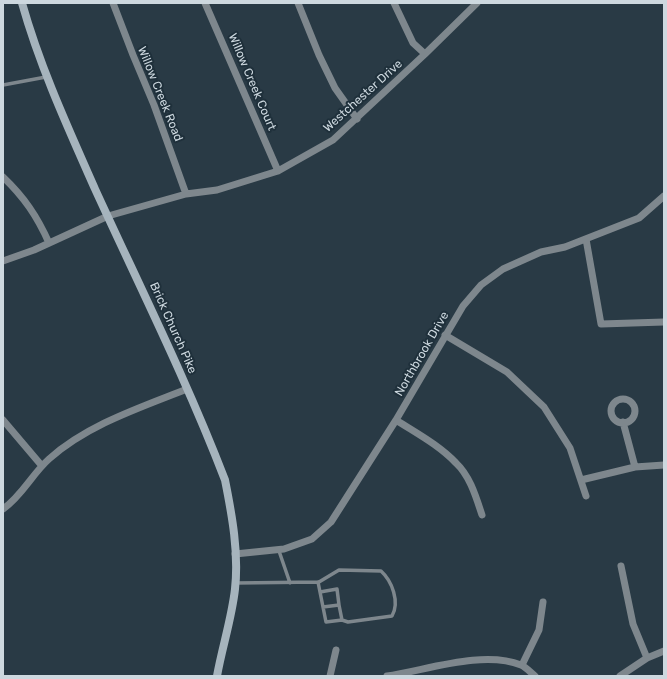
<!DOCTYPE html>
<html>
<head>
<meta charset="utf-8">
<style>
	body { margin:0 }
	#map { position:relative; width:667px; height:679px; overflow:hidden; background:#293a45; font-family:Rubik,sans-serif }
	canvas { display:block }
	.frame { position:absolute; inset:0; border:4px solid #cdd8df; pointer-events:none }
</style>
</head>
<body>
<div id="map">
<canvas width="667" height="679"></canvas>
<div class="frame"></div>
</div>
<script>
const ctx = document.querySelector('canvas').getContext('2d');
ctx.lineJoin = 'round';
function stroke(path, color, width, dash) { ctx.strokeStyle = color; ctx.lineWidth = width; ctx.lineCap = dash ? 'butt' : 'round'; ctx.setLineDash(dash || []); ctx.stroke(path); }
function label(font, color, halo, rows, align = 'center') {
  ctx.font = font + ' Rubik,sans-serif'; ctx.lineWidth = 4; ctx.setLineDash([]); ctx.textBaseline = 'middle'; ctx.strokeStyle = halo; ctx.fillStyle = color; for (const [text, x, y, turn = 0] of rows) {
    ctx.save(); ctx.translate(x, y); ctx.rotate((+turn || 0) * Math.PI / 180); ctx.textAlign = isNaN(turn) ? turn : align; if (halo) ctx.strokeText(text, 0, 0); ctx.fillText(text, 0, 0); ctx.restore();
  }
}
const service = new Path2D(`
	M3 85 46 77
	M279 551 290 583
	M318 582 326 622 342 620 339 605
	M236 583 319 582 339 570 381 571C392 581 400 602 392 616L348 622 342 620
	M320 592 337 589 339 605 323 607`);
const minor = new Path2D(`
	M113 3 133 55 154 105 186 194
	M205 3 278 171
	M298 3 319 55 335 88 357 119
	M394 3 413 43 425 54
	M3 177C24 197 37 216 49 243
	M586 239 601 324 664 322
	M3 261 34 250 108 216 186 194 217 190 278 171 333 140 425 54 477 3
	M445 335 507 372 544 407 570 448 586 496
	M611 411a12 12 0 1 1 24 0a12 12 0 1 1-24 0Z
	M3 420 42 466
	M396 420C416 433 439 445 456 463 470 476 476 497 482 515
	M623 422 635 467
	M581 480 635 467 664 465
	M3 509C22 496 32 474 49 459 87 425 139 408 187 389
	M235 554 284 549 312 539 331 522 396 420 463 306 481 285 503 269 541 252 565 247 639 218 664 196
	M621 566 633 624 647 658
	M522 665 539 630 543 602
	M330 676 336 650
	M387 676C427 670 483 650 521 665 526 667 531 673 535 676
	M620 676 647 658 664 651`);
const secondary = new Path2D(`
	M22 3C40 67 68 128 95 189 139 285 187 381 225 480 232 515 239 553 235 589 232 617 222 648 217 676`);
const streetNames = [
	["Willow Creek Court",252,82,67],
	["Willow Creek Road",160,94,68],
	["Westchester Drive",363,96,-42],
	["Brick Church Pike",173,328,66],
	["Northbrook Drive",422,354,-60]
];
stroke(service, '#7e878d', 3.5);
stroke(minor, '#7e878d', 7);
stroke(secondary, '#a6b4bd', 8);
label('12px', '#cdd8df', '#1f303b', streetNames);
</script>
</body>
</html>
